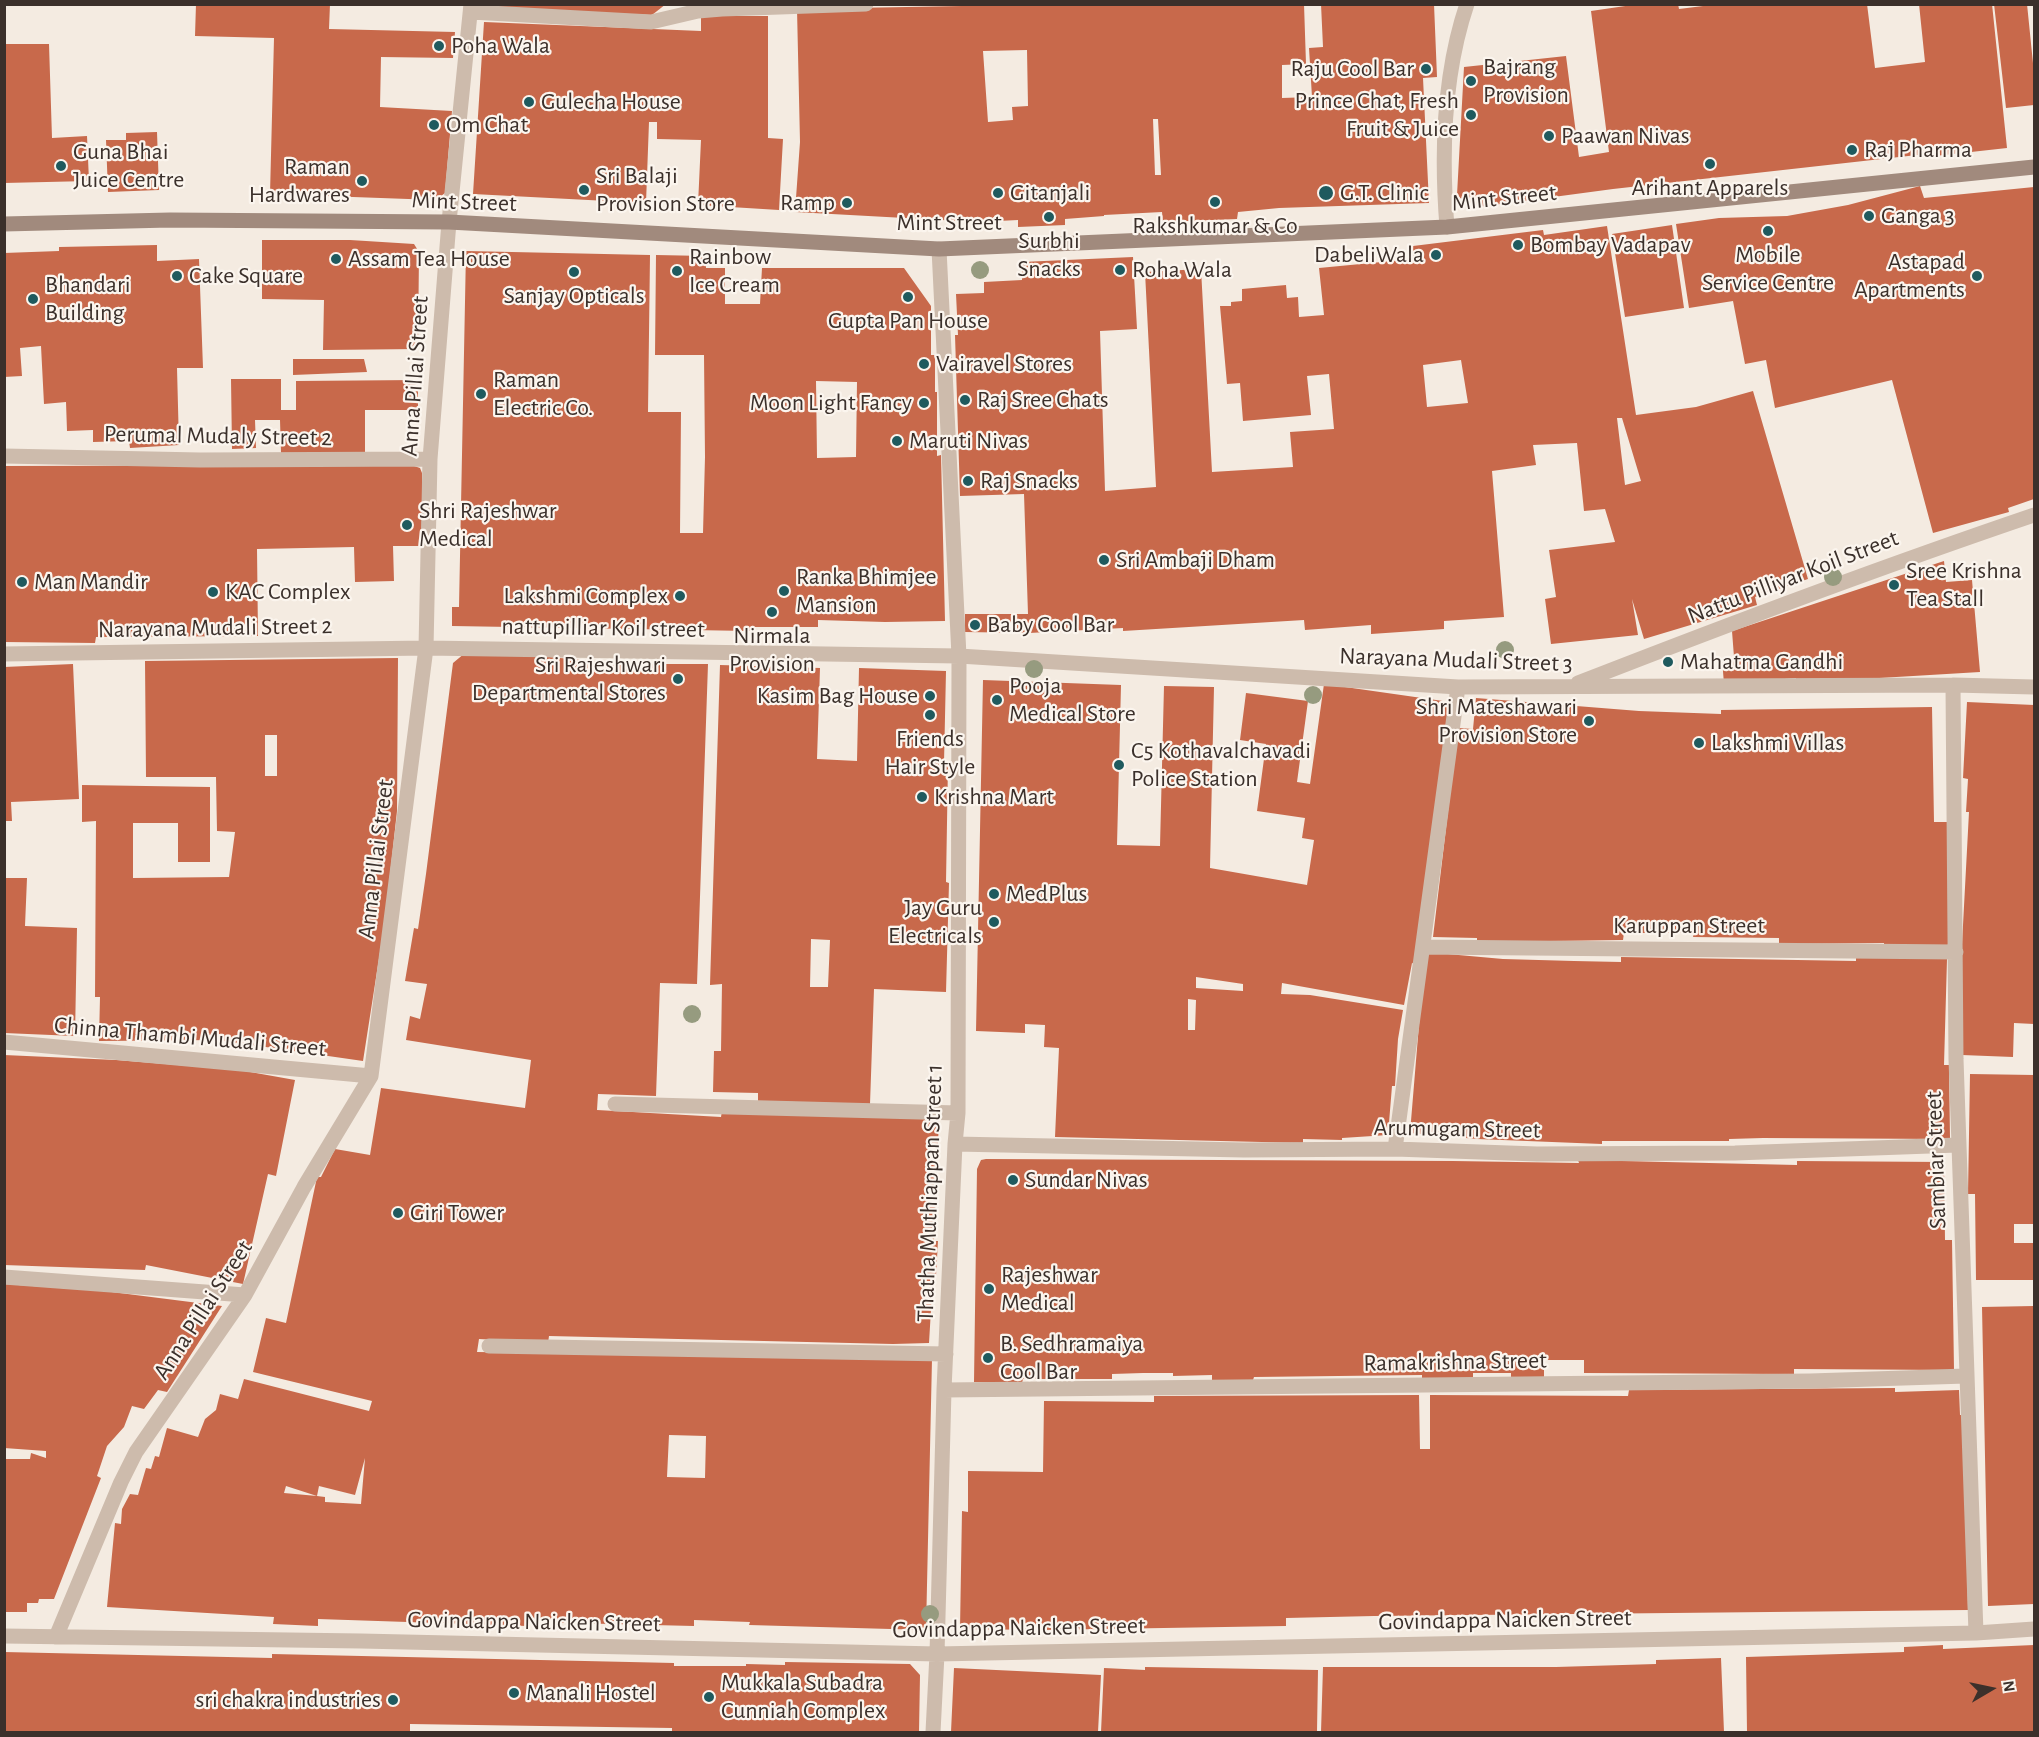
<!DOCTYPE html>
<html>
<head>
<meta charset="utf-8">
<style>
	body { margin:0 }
	#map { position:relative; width:2039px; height:1737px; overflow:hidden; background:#f4ebe1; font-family:"Alegreya Sans",sans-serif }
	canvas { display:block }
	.frame { position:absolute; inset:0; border:6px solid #3b302b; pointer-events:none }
	.north { position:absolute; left:1961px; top:1659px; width:60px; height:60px; -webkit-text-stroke:4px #fbf5ee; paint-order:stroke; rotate:81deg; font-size:16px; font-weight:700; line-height:24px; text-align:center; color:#3b302b }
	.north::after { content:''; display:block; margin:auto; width:21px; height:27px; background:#3b302b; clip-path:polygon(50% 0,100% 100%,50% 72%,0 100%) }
</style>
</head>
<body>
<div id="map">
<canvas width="2039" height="1737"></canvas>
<div class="frame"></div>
<div class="north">N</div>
</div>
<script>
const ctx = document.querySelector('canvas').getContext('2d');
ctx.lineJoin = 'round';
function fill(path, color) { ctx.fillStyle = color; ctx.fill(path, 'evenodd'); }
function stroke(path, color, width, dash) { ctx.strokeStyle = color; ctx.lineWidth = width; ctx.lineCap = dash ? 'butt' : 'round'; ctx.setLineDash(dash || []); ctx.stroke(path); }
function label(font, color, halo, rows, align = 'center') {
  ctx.font = font + ' "Alegreya Sans",sans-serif'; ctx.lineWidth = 4.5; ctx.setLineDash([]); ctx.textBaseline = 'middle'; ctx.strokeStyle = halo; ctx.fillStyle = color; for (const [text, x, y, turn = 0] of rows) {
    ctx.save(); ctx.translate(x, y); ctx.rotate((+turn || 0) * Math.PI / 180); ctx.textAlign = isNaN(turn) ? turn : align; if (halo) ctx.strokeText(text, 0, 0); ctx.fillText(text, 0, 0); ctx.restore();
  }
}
const building = new Path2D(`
	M196 4H330L329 29 455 32 453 58 381 57 380 107 452 111 445 193 436 200 270 194 274 38 195 36Z
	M486 4H666L652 15 486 8Z
	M1071 4H1304L1306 64 1282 65V98L1312 97 1309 48 1323 47 1321 4H1434L1437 77 1423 78 1429 203 1279 208 1238 212 1237 219 1163 222 1162 212 1104 215V216L1065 219V225L1018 227V220L978 222 795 212 800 142 797 9ZM1027 50 1028 106 1012 107 1013 120 988 122 983 51ZM1153 119H1158L1161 175H1155Z
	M1639 4H1678L1679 9 1719 4H1867L1875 68 1925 62 1919 4H1992L2007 148 1935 156V153L1613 189 1471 208 1457 195 1464 67 1566 56 1579 157 1609 152 1591 11Z
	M1994 4H2027L2034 73V105L2006 108Z
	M701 16H768V138L783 139 779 210 698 205 701 140 657 139V122H649L646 203 473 194 484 22 701 31Z
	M4 44H49L52 138 87 136 89 181 4 183Z
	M157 132 159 190 108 192 106 140H126V133Z
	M1920 186 1924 198 2034 187V499L2008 508 2009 512 1933 533 1892 380 1775 408 1766 360 1745 364 1733 301 1689 308 1676 224 1719 218 1787 216 1848 205Z
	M1672 225 1684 308 1625 317 1612 234Z
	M1607 226 1636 415 1696 407 1753 391 1808 579 1755 597 1757 605 1644 639 1632 599 1638 635 1551 644 1545 599 1556 597 1549 550 1615 542 1605 509 1584 511 1577 443 1533 445 1536 465 1492 471 1504 617 1444 621V629L1371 634V625L1305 630 1304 620 1123 631V628L1029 633 965 632V614H1028L1024 494 960 496 955 335H958L956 294 984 293V282L1022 280V262L1133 257 1137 329 1100 331 1105 491 1156 487 1145 272 1201 269 1212 472 1293 467 1290 432 1334 429 1329 374 1307 376 1311 415 1243 421 1240 383 1227 384 1220 306H1231V302L1242 301V289L1286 285 1287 298 1298 297 1299 317 1324 315 1319 268 1413 259V246L1543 230 1544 235ZM1461 360 1468 403 1427 407 1423 365ZM1617 418H1622L1641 481 1625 485Z
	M262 240H350L414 244 419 252 418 349 323 350 324 300 262 299Z
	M157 245V261L199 259 203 368H177L179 445 130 448 129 441 93 442V430L67 431 66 402 44 404 41 346 20 348 22 376 4 377V253L59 251V247Z
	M466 251 650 255 648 412H681L680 533H703L705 457 704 355H655L656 255 706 256V268H725V304H760L762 268H904L931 306V355H935V392H937V456L941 455 945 621 885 622 818 620V627H751L750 631 452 626V607H459ZM816 381 857 382 856 457 817 458Z
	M293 359H364L367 372 293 375Z
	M231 379H281V410H296V381L418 380V410H365V454L281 453 280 420H255L256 448 232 449Z
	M411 465 420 468 422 473V546H393L394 581 355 582 354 547 257 549 258 636 96 637 95 643 4 642V466Z
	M1944 561 1946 582 1972 580 1980 672 1796 683V678L1724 684 1722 659 1734 657 1732 631Z
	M465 653 539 656 623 664H708L697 984 660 983 656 1096 598 1094 597 1110 721 1117 722 1111 939 1119 934 1241H938L936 1276H933L929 1343 893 1344 549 1336 548 1343 479 1339 477 1352 932 1359 926 1630 749 1625 750 1622 694 1620V1626L528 1622 527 1626 318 1619V1626L273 1624 274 1617 107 1607 115 1523 121 1524 122 1509 130 1494 138 1495 146 1468 151 1469 155 1456 159 1457 167 1428 198 1437 205 1419 216 1410 220 1394 238 1399 244 1379 369 1411 372 1401 253 1372 266 1318 286 1323 317 1177H321L335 1149 370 1155 381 1088 525 1108 531 1060 406 1040 410 1016 420 1019 427 984 405 981 414 928 418 929 426 874 453 663ZM669 1435 706 1436 705 1478 667 1477ZM365 1458 361 1504 325 1502V1497L317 1496 319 1486 355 1495ZM286 1486 317 1496 284 1493Z
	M398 658 397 811 385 920 363 1061 217 1040 99 1041 100 997H95L96 821 82 822V785L210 787V862H178V823H133V878L229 877 235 832 217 831 216 777H146L145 661ZM265 735H277V776H265Z
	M73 664 79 799 11 802 12 821H4V667Z
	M720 665 820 668 817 759 857 761 859 668 946 671 944 763H948L946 882 949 883 946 992 874 989 870 1104 758 1101V1093L713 1092 714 1051H721L722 984 710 985ZM811 939 830 940 828 987H810Z
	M983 680 1121 685 1117 845 1160 846 1164 686 1214 687 1210 868 1307 885 1314 840 1302 838 1305 818 1257 811 1266 744 1240 740 1246 693 1308 701 1297 782 1310 784 1324 684 1450 702 1417 965 1412 963 1404 1005 1282 983 1281 994 1310 995 1403 1010 1398 1039 1395 1086H1392L1388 1135 1342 1138V1140L1303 1139V1143L1055 1137 1059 1048 1044 1047 1045 1025 1025 1024V1033L976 1031ZM1196 977 1243 984V991L1196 988ZM1188 999 1196 1000 1195 1030H1188Z
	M1476 698 1639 711 1721 714V710L1932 707 1934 822H1949L1950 947H1884V943L1779 944V938L1693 937 1694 933H1624L1623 940 1477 942V938L1433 937 1458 728 1473 729Z
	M1967 702 2034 705V1024L2014 1023 2013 1057 1962 1055V944L1969 812H1966L1968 779 1963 778Z
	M4 878H27L25 926 77 928 75 1036 4 1033Z
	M1425 952 1503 959 1574 961 1621 962V957L1856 961V956L1947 959 1944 1065H1949L1950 1139 1763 1138 1729 1139V1141H1602V1144L1477 1139 1410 1133Z
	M4 1055 116 1060 239 1070 295 1080 276 1176 268 1174 243 1284 146 1265 145 1270 4 1265Z
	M1970 1074 2034 1075V1224H2014V1243H2034V1280H1976L1975 1194H1968Z
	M986 1159 1453 1161 1579 1163 1578 1160 1797 1165V1161L1944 1162 1945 1240H1952L1954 1370 1794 1369V1374L1584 1373V1360H1544V1380H1511V1373H1473V1379H1422V1375L1254 1377 1253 1380H1212V1375L1173 1376V1373H1143L1112 1374V1379H1023L1022 1383 974 1382 977 1169 981 1160Z
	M4 1284 104 1291 222 1306 167 1392 158 1390 144 1409 132 1406 124 1427 107 1446 97 1476 101 1478 54 1599H39L38 1603H27V1612H4V1459H30L31 1453 46 1458V1451L4 1448Z
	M2034 1306V1604L1988 1606 1982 1307Z
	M1895 1388V1392L1959 1390 1960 1415H1964L1968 1610 1374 1616 1286 1618V1626L1041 1630 960 1629 962 1511 968 1512V1471L1043 1472 1044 1401 1154 1402V1396L1419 1395 1420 1449H1430V1395L1628 1396 1629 1390Z
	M1943 1645V1649L2034 1645V1732H1747L1746 1657 1904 1652V1647Z
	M4 1652 272 1658V1654L674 1663V1666H746V1664L785 1665V1662L910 1664 920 1675 919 1732H672V1728L410 1724V1732H4Z
	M1721 1658 1724 1732H1321L1323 1667H1556L1656 1664V1660Z
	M1145 1667 1318 1670 1317 1732H1101L1104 1668 1145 1670Z
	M954 1668 1101 1675 1098 1732H951Z`);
const street = new Path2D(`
	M471 12 651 22 698 11 722 9 866 4
	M1447 227C1441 153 1443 75 1467 4
	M4 456 200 460 430 459
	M4 654 426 648 959 656 1458 687 1953 685 2034 687
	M1578 683C1729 624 1881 567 2034 515
	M1953 685 1956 1059 1976 1633
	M1423 947 1956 952
	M4 1042 371 1076
	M615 1104 958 1113
	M955 1144 1244 1150 1395 1149 1537 1154 1735 1153 1958 1145
	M1395 1149 1458 687
	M4 1277 245 1295
	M489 1346 946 1354
	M944 1390 1810 1381 1966 1376
	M4 1636 361 1641 937 1654 1976 1633 2034 1629
	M56 1637 121 1482 136 1452 245 1295 304 1187 371 1076 426 648 430 459 449 222 471 4
	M933 1732 937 1654 944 1390 955 1144 958 1113 959 656 939 249`);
const secondary = new Path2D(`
	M4 224 170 220 449 222 939 249 1447 227 2034 167`);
const trees = [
	[980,270],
	[1833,577],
	[1505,650],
	[1034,669],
	[1313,695],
	[692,1014],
	[930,1614]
];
const markers = [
	[439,46,6,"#1f5a5e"],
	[1426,69,6,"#1f5a5e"],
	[1471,81,6,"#1f5a5e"],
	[529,102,6,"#1f5a5e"],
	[1471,115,6,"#1f5a5e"],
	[434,125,6,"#1f5a5e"],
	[1549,136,6,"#1f5a5e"],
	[1852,150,6,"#1f5a5e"],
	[1710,164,6,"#1f5a5e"],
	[61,166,6,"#1f5a5e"],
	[362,181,6,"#1f5a5e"],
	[584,190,6,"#1f5a5e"],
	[998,193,6,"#1f5a5e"],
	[1326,193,8,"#1f5a5e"],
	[1215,202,6,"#1f5a5e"],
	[847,203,6,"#1f5a5e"],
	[1869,216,6,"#1f5a5e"],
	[1049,217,6,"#1f5a5e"],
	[1768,231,6,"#1f5a5e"],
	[1518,245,6,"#1f5a5e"],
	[1436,255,6,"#1f5a5e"],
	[336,259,6,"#1f5a5e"],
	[1120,270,6,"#1f5a5e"],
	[677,271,6,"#1f5a5e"],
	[574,272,6,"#1f5a5e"],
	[177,276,6,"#1f5a5e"],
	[1977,276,6,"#1f5a5e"],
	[908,297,6,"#1f5a5e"],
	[33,299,6,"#1f5a5e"],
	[924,364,6,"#1f5a5e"],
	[481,394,6,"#1f5a5e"],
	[965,400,6,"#1f5a5e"],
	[924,403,6,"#1f5a5e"],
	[897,441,6,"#1f5a5e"],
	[968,481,6,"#1f5a5e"],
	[407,525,6,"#1f5a5e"],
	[1104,560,6,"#1f5a5e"],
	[22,582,6,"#1f5a5e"],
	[1894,585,6,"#1f5a5e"],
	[784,591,6,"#1f5a5e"],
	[213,592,6,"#1f5a5e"],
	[680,596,6,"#1f5a5e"],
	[772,612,6,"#1f5a5e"],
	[975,625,6,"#1f5a5e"],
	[1668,662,6,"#1f5a5e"],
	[678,679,6,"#1f5a5e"],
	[930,696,6,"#1f5a5e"],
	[997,700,6,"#1f5a5e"],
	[930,715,6,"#1f5a5e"],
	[1589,721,6,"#1f5a5e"],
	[1699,743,6,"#1f5a5e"],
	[1119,765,6,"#1f5a5e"],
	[922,797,6,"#1f5a5e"],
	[994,894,6,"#1f5a5e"],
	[994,922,6,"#1f5a5e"],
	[1013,1180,6,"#1f5a5e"],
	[398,1213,6,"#1f5a5e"],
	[989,1289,6,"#1f5a5e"],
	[988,1358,6,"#1f5a5e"],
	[514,1693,6,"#1f5a5e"],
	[709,1697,6,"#1f5a5e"],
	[393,1700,6,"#1f5a5e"]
];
const poiNames = [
	["Poha Wala",451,46],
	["Bajrang",1483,67],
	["Provision",1483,95],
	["Raju Cool Bar",1414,69,"right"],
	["Prince Chat, Fresh",1459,101,"right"],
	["Fruit & Juice",1459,129,"right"],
	["Gulecha House",541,102],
	["Om Chat",446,125],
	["Paawan Nivas",1561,136],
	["Raj Pharma",1864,150],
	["Guna Bhai",73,152],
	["Juice Centre",73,180],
	["Raman",350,167,"right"],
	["Hardwares",350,195,"right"],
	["Sri Balaji",596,176],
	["Provision Store",596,204],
	["Arihant Apparels",1710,188,"center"],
	["Gitanjali",1010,193],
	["G.T. Clinic",1340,193],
	["Ramp",835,203,"right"],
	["Ganga 3",1881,216],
	["Rakshkumar & Co",1215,226,"center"],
	["Surbhi",1049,241,"center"],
	["Snacks",1049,269,"center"],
	["Bombay Vadapav",1530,245],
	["DabeliWala",1424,255,"right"],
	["Mobile",1768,255,"center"],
	["Service Centre",1768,283,"center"],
	["Rainbow",689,257],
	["Ice Cream",689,285],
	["Assam Tea House",348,259],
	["Astapad",1965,262,"right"],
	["Apartments",1965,290,"right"],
	["Roha Wala",1132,270],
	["Cake Square",189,276],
	["Bhandari",45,285],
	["Building",45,313],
	["Sanjay Opticals",574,296,"center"],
	["Gupta Pan House",908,321,"center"],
	["Vairavel Stores",936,364],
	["Raman",493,380],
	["Electric Co.",493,408],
	["Raj Sree Chats",977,400],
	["Moon Light Fancy",912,403,"right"],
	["Maruti Nivas",909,441],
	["Raj Snacks",980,481],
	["Shri Rajeshwar",419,511],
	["Medical",419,539],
	["Sri Ambaji Dham",1116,560],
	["Sree Krishna",1906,571],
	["Tea Stall",1906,599],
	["Ranka Bhimjee",796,577],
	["Mansion",796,605],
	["Man Mandir",34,582],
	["KAC Complex",225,592],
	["Lakshmi Complex",668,596,"right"],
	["Baby Cool Bar",987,625],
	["Nirmala",772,636,"center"],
	["Provision",772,664,"center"],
	["Mahatma Gandhi",1680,662],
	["Sri Rajeshwari",666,665,"right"],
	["Departmental Stores",666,693,"right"],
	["Pooja",1009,686],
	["Medical Store",1009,714],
	["Kasim Bag House",918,696,"right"],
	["Shri Mateshawari",1577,707,"right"],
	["Provision Store",1577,735,"right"],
	["Friends",930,739,"center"],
	["Hair Style",930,767,"center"],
	["Lakshmi Villas",1711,743],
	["C5 Kothavalchavadi",1131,751],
	["Police Station",1131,779],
	["Krishna Mart",934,797],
	["MedPlus",1006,894],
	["Jay Guru",982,908,"right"],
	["Electricals",982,936,"right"],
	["Sundar Nivas",1025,1180],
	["Giri Tower",410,1213],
	["Rajeshwar",1001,1275],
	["Medical",1001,1303],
	["B. Sedhramaiya",1000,1344],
	["Cool Bar",1000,1372],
	["Mukkala Subadra",721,1683],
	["Cunniah Complex",721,1711],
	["Manali Hostel",526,1693],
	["sri chakra industries",381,1700,"right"]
];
const streetNames = [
	["Mint Street",1504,198,-6],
	["Mint Street",464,202,2],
	["Mint Street",949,223],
	["Anna Pillai Street",415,376,-86],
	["Perumal Mudaly Street 2",218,436,1],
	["Nattu Pilliyar Koil Street",1793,577,-21],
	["Narayana Mudali Street 2",215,628,-1],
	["nattupilliar Koil street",603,628,1],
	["Narayana Mudali Street 3",1456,660,2],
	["Anna Pillai Street",376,859,-83],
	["Karuppan Street",1689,926],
	["Chinna Thambi Mudali Street",190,1037,5],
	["Arumugam Street",1457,1129,1],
	["Sambiar Street",1936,1160,-92],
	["Thatha Muthiappan Street 1",930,1193,-88],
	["Anna Pillai Street",203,1310,-57],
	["Ramakrishna Street",1455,1362,-1],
	["Govindappa Naicken Street",1505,1620,-1],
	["Govindappa Naicken Street",534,1622,1],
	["Govindappa Naicken Street",1019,1628,-1]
];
fill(building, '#c8694b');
stroke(street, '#cdbbac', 15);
stroke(secondary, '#a18a7d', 15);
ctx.fillStyle = '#969b7f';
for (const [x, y] of trees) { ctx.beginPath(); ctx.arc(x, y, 9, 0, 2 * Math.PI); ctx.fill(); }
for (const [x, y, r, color] of markers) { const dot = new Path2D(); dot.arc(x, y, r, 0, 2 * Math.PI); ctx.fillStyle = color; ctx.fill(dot); stroke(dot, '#fbf5ee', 2); }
label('24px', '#3b302b', '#fbf5ee', poiNames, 'left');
label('24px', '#3b302b', '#fbf5ee', streetNames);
</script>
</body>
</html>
